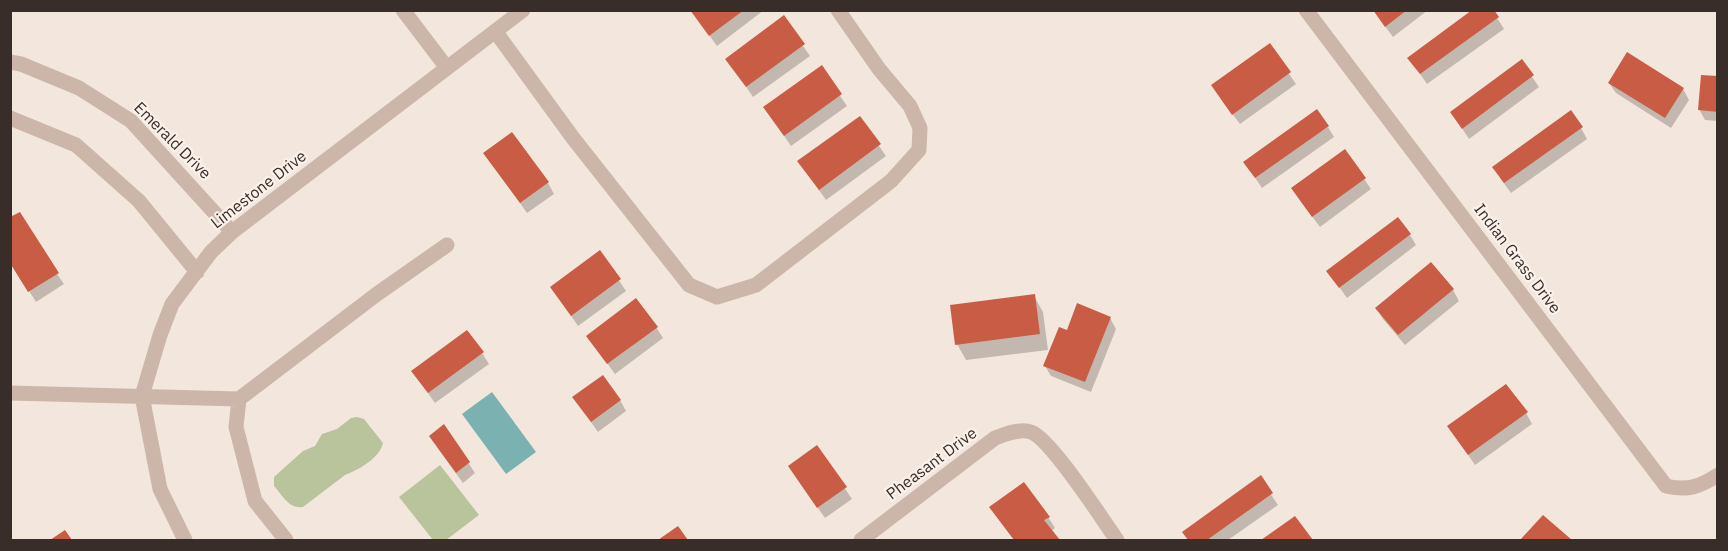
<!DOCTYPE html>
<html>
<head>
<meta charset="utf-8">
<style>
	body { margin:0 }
	#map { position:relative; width:1728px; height:551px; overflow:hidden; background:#f3e7dd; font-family:"IBM Plex Sans",sans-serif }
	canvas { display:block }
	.frame { position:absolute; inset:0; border:12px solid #392d29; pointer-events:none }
</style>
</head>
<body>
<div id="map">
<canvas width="1728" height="551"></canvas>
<div class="frame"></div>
</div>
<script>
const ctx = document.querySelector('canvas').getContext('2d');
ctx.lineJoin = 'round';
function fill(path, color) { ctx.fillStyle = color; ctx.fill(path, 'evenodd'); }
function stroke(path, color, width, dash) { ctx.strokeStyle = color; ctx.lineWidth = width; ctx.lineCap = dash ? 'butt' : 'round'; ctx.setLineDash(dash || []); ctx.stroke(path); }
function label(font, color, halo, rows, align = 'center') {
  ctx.font = font + ' "IBM Plex Sans",sans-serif'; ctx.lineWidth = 4.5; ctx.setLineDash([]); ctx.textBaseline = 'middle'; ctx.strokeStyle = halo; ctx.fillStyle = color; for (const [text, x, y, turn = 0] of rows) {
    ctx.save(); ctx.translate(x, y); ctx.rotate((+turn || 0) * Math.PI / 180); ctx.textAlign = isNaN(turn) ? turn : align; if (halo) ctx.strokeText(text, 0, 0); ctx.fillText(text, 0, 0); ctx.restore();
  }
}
const green = new Path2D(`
	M357 417 364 419 383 443C380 458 358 470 345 475L303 507C289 509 283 496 274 486V477L303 451 315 446 322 434 337 429 351 418Z
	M440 465 479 515 446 540H433L399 497Z`);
const water = new Path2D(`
	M492 392 536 452 506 474 462 414Z`);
const shadow = new Path2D(`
	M691 10H764L717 46Z
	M1373 10H1428L1393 37Z
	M1492 10 1504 29 1427 84 1409 58Z
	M784 18 810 56 753 97 727 59Z
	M1269 45 1296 84 1240 124 1219 96Z
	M1521 61 1539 87 1469 139 1452 113Z
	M821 68 847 106 791 146 765 108Z
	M1718 78V121L1705 120 1699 109Z
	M1609 83 1683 89 1689 100 1671 128 1616 93Z
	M860 118 886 156 826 200 799 162Z
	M1328 127 1334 137 1262 188 1252 173Z
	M1581 128 1587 139 1511 193 1500 178Z
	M1345 151 1371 189 1320 227 1299 199Z
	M485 153 548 183 554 194 527 213Z
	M1410 235 1416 245 1347 298 1328 271Z
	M600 252 626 291 578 326 552 288Z
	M10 261 57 274 64 284 36 302Z
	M1453 290 1459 301 1405 345 1383 319 1377 309Z
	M1034 296 1043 312 1048 350 966 360 957 344Z
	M1110 318 1116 329 1091 392 1051 376 1045 366 1067 332Z
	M656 327 663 338 615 374 588 337Z
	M482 353 489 364 435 403 413 372Z
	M574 398 620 400 626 411 598 432Z
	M1526 413 1532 424 1475 465 1449 427Z
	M444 426 475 473 463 483 437 447Z
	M817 447 852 499 825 518 796 477Z
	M1260 478 1278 505 1228 540H1189L1184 532Z
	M991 508 1048 517 1055 528 1051 531 1058 540H1014Z
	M1543 517 1569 540H1522Z
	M1294 518 1311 540H1263Z`);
const building = new Path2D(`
	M690 10H744L709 36Z
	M1373 10H1407L1385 27Z
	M1472 10H1494L1499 17 1420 74 1407 58Z
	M784 15 805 44 746 87 725 59Z
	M1270 43 1291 72 1232 115 1211 85Z
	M1627 52 1684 88 1665 118 1608 83Z
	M1522 59 1534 75 1462 129 1450 112Z
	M822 65 842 94 784 136 763 107Z
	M1701 75 1718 76V112L1698 110Z
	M1317 109 1329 126 1255 178 1243 162Z
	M1571 110 1583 127 1504 183 1492 167Z
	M860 116 881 144 819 190 797 161Z
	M512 132 549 182 520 203 483 153Z
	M1345 149 1366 178 1312 217 1291 188Z
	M20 212 59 273 28 292 10 263V217Z
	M1398 217 1411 234 1339 288 1326 271Z
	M600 250 621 279 571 316 550 287Z
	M1431 262 1454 289 1398 335 1375 308Z
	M1035 294 1040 334 955 345 950 305Z
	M636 298 658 327 607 364 586 336Z
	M1077 303 1111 317 1085 382 1043 366 1059 327 1067 330Z
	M467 330 484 352 428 393 411 371Z
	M603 375 621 400 591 422 572 397Z
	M1506 384 1528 412 1468 455 1447 426Z
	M444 424 470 462 456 473 429 436Z
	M817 445 847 487 817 508 788 466Z
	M1261 475 1273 493 1207 540H1188L1182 532Z
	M1024 482 1050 517 1044 520 1060 540H1014L989 507Z
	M1543 515 1572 540H1520Z
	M1295 516 1313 540H1261Z
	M678 526 688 540H658Z
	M65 530 72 540H50Z`);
const minor = new Path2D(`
	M403 10 447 68
	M1306 10 1666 486C1688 491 1699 487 1718 475
	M495 31 573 138 689 285 717 297 756 285 891 181 919 150 920 128 910 106 879 69 838 10
	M10 62 21 64 79 88 131 121 232 232
	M10 118 76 145 139 201 197 272
	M10 393 239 399 377 294 447 245
	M239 399 236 427 255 501 286 540
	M185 540 160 489 142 396 160 335 172 304 211 252 232 232 523 10
	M861 540 995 438C1005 434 1020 428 1031 432 1051 439 1102 519 1117 540`);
const streetNames = [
	["Emerald Drive",172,141,45],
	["Limestone Drive",259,190,-38],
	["Indian Grass Drive",1517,259,53],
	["Pheasant Drive",932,464,-37]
];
fill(green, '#b9c39c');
fill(water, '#7bb1b0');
fill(shadow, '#0003');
fill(building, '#c95c45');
stroke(minor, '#ccb6a9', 15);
label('16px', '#392d29', '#faf2ea', streetNames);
</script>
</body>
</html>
